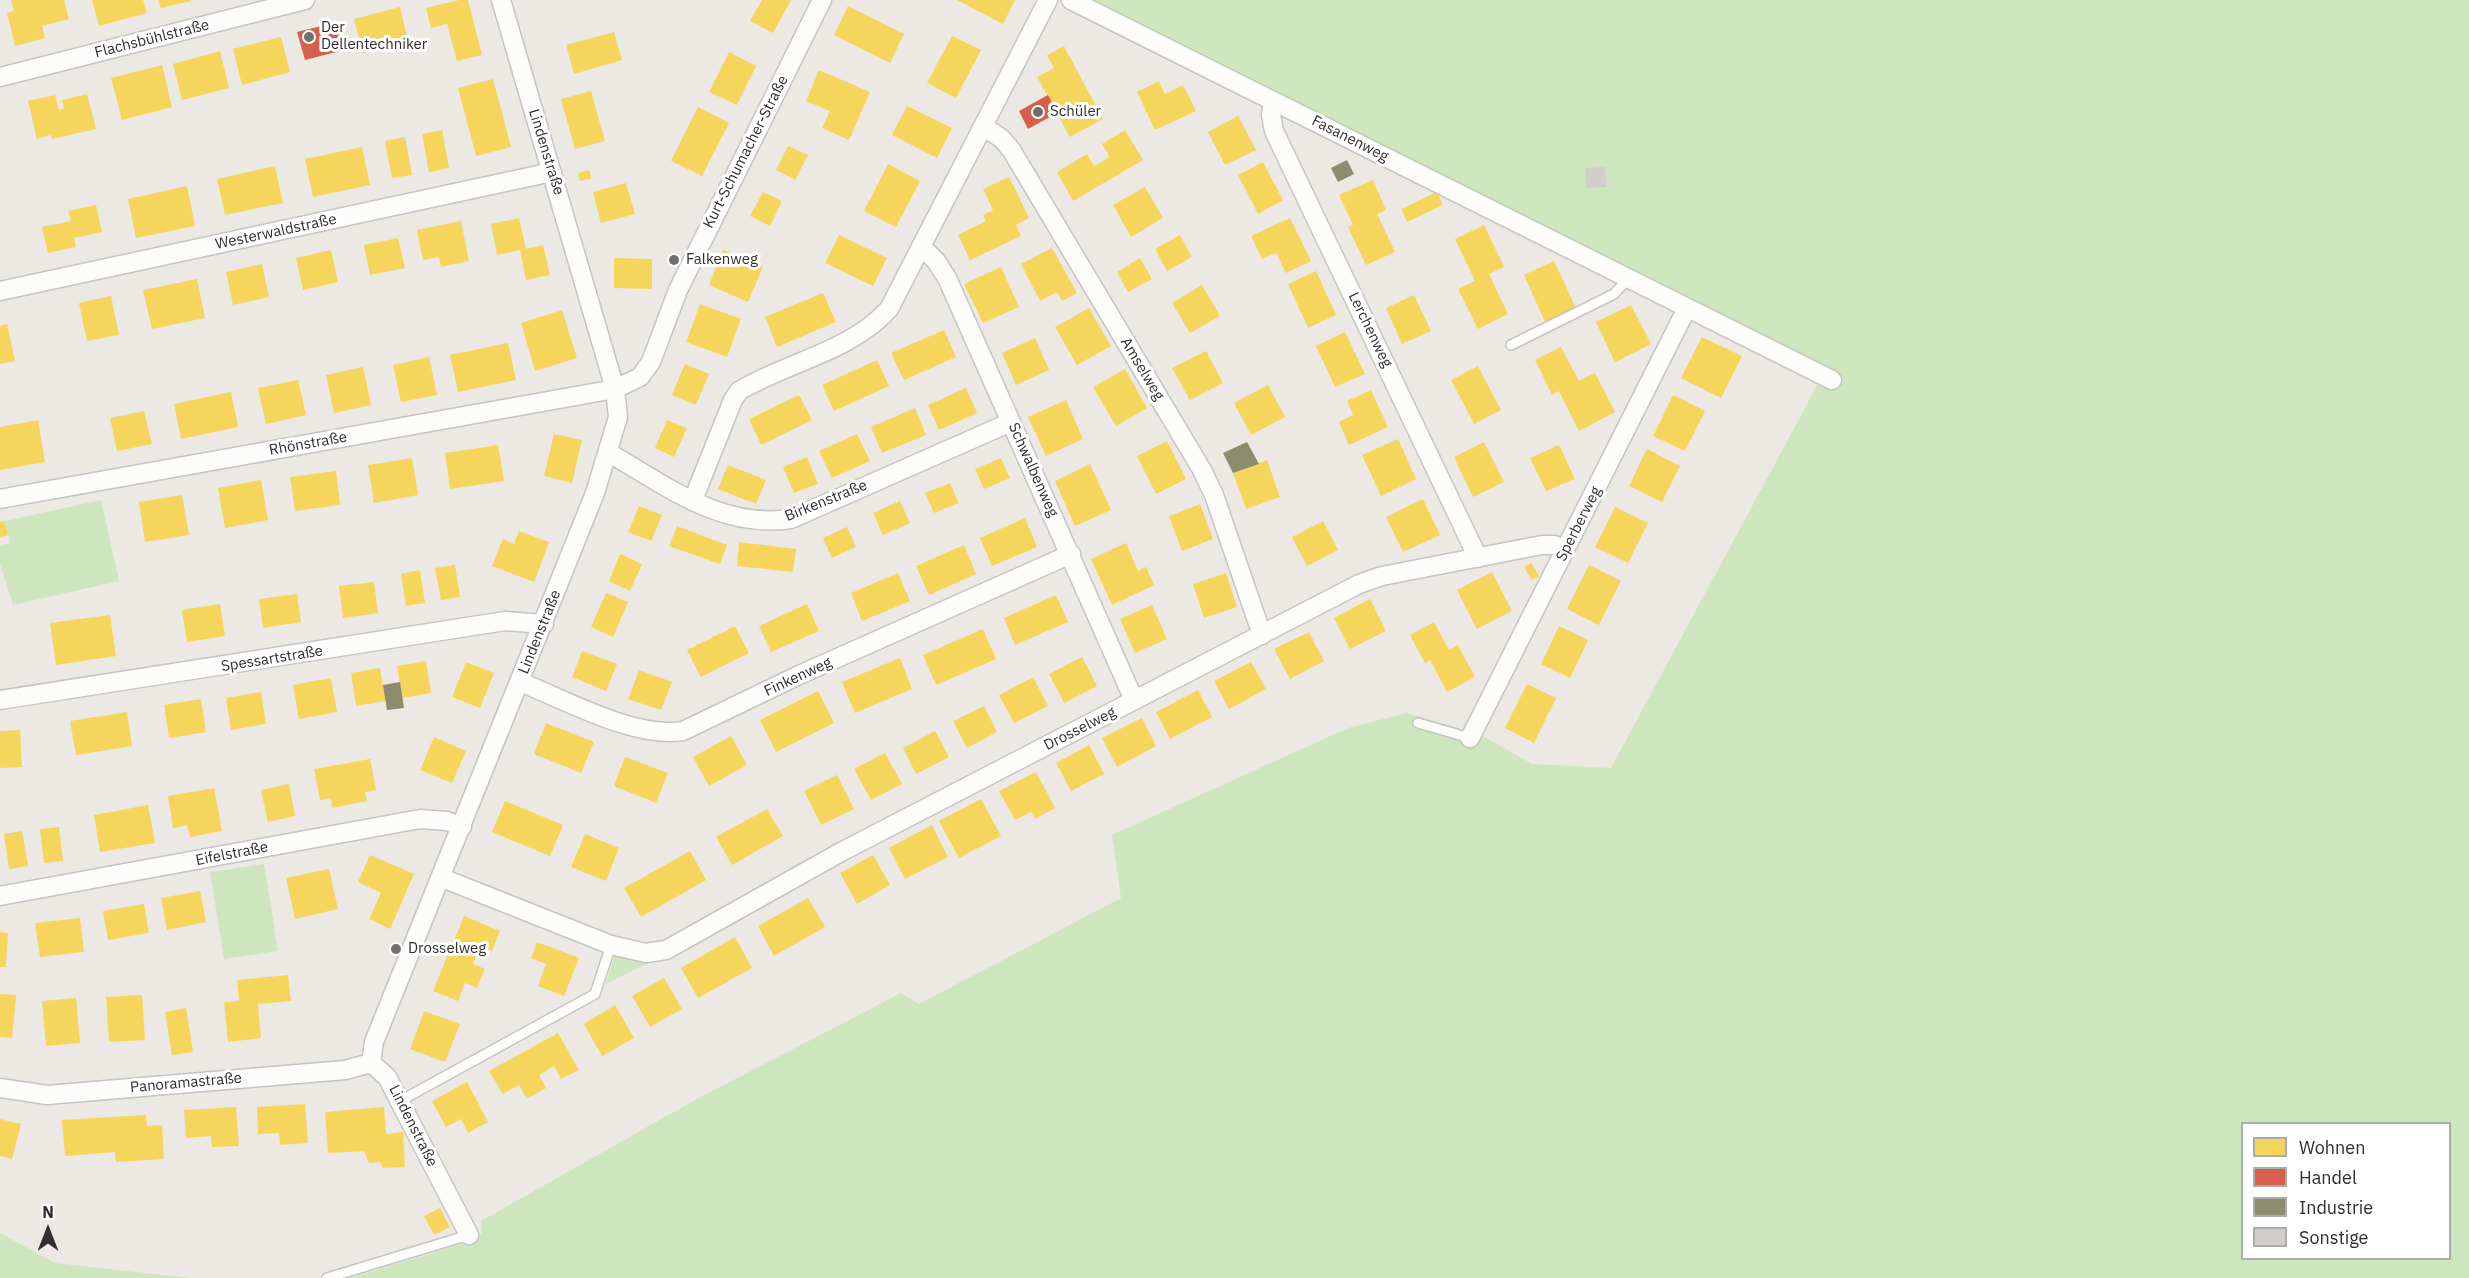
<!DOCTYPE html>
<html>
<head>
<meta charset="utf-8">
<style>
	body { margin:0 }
	#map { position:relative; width:2469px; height:1278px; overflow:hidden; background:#ece8e4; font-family:"IBM Plex Sans",sans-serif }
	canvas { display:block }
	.legend { position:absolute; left:2241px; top:1122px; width:210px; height:138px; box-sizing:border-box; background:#fff; border:2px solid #ababab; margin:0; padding:8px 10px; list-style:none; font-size:18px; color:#2e2e2e }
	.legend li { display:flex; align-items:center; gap:12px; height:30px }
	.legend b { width:30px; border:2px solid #ababab }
	.north { position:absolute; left:18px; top:1200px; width:60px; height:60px; -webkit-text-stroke:4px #fff; paint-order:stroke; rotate:0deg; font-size:16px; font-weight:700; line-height:24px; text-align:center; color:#2e2e2e }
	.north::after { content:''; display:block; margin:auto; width:21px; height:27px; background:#2e2e2e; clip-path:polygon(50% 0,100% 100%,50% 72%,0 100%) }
</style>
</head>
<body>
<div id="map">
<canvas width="2469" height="1278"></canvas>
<ul class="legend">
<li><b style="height:16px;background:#f6d55c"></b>Wohnen</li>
<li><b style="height:16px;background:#d6604d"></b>Handel</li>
<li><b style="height:16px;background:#8c8c6e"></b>Industrie</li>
<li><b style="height:16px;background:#d1cecb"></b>Sonstige</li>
</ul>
<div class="north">N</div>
</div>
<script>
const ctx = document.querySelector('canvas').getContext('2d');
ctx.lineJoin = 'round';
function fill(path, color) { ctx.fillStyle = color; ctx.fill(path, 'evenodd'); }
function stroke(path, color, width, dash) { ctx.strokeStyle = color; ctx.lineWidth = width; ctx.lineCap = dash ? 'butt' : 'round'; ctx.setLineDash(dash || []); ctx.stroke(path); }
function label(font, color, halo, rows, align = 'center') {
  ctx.font = font + ' "IBM Plex Sans",sans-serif'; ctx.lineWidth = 6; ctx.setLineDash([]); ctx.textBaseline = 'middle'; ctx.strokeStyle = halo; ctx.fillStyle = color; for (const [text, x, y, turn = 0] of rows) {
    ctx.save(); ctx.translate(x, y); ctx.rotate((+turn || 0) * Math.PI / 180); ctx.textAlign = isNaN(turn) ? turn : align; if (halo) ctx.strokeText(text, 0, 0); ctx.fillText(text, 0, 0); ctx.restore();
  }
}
const green = new Path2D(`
	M1094 0H2469V1278H350L466 1243 482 1234 481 1221 695 1100 901 993 919 1004 1121 898 1112 835 1348 728 1407 713 1481 735 1532 764 1611 768 1826 369ZM2242 1124H2450V1258H2242Z
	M101 500 119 581 13 605 0 564V546L10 543 5 521Z
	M264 864 278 951 224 959 210 872Z
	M615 954 646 964 606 984Z
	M0 1233 55 1263 190 1278H0Z`);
const homes = new Path2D(`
	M11 0H64L69 19 42 26 45 38 15 46 7 13 14 11Z
	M92 0H143L147 13 99 26Z
	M158 0H191V1L161 8Z
	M459 0H468L482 55 457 61 447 24 431 28 426 8Z
	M762 0H791L773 33 750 21Z
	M957 0H1015L1003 24Z
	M848 6 904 34 890 63 834 35Z
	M400 7 408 41 363 53 354 19Z
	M614 32 622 60 574 74 566 45Z
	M952 36 981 50 956 98 927 83Z
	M281 37 290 72 242 85 233 49Z
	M1064 46 1103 119 1070 137 1037 77 1054 68 1047 55Z
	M220 51 229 88 182 100 173 64Z
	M729 52 756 66 737 105 709 92Z
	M162 65 172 107 122 120 111 78Z
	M819 70 870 92 849 140 822 128 830 111 806 101Z
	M493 79 511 147 476 156 458 88Z
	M1159 81 1165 94 1183 85 1196 111 1155 130 1137 92Z
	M591 91 605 141 575 149 561 99Z
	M87 94 96 129 52 139 51 135 37 139 28 101 55 95 59 110 64 109 62 100Z
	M907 106 952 128 937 158 892 135Z
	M698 107 729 123 702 176 671 161Z
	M1238 116 1256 150 1225 165 1208 132Z
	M442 130 449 168 429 172 422 134Z
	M1125 130 1143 160 1073 201 1057 172 1087 154 1094 166 1110 157 1102 144Z
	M405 137 412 175 392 178 385 141Z
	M788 146 808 155 795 180 776 170Z
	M362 147 370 185 313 197 305 159Z
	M1263 162 1283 200 1258 214 1238 175Z
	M888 164 920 181 896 227 864 211Z
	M275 166 283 203 225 215 217 179Z
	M589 170 591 179 580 181 578 173Z
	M1009 177 1029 218 1016 225 1021 236 970 260 958 235 986 221 983 215 993 210 983 189Z
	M1373 180 1386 210 1377 214 1395 252 1366 265 1348 227 1353 225 1339 195Z
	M626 183 635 214 601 223 593 192Z
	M187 186 195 226 136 238 128 199Z
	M1145 187 1163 218 1131 237 1113 205Z
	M763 192 782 201 770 226 750 216Z
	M1437 192 1443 205 1407 222 1401 209Z
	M96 205 102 232 74 238 76 247 48 253 42 227 71 221 68 211Z
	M519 218 526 249 543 245 550 275 526 280 520 250 497 255 491 224Z
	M1290 218 1311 261 1286 273 1276 253 1262 259 1251 236Z
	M461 221 469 261 441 267 439 257 423 260 417 230Z
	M1484 225 1504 267 1489 274 1508 314 1478 329 1458 289 1475 281 1455 239Z
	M839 235 887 258 873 286 825 263Z
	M1180 235 1192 257 1167 271 1155 249Z
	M398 238 405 268 370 275 364 245Z
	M1052 248 1077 293 1062 301 1057 292 1040 301 1021 264Z
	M331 250 338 282 303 290 296 258Z
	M723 250 763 267 748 302 709 285Z
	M614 258 652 259V289L614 288Z
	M1140 258 1152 279 1128 292 1117 272Z
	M1554 261 1576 308 1545 322 1524 275Z
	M262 264 269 297 233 305 226 272Z
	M1001 267 1019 307 983 323 964 284Z
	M1316 271 1336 315 1308 328 1288 284Z
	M197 279 205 318 152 329 143 290Z
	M1202 285 1220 316 1190 333 1172 303Z
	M823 293 836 322 777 347 765 317Z
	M1414 295 1431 331 1402 344 1386 308Z
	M111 296 119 335 87 341 79 303Z
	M700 304 741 319 727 357 686 342Z
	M1631 305 1651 344 1615 362 1596 322Z
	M1089 308 1111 346 1077 365 1055 327Z
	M562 310 577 358 535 371 521 323Z
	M7 324 15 361 0 364V326Z
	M944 330 956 357 904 380 891 353Z
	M1345 332 1365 374 1335 387 1316 346Z
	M1702 337 1742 356 1721 398 1681 378Z
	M1035 338 1049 370 1016 385 1002 353Z
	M508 343 516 380 458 392 450 355Z
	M1561 347 1579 381 1595 373 1615 412 1579 431 1559 391 1552 395 1535 360Z
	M1206 351 1223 383 1190 400 1172 368Z
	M429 357 437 395 401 402 393 365Z
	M877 360 889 386 834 411 822 385Z
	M685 364 709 374 696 405 672 395Z
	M1478 366 1501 410 1474 424 1451 380Z
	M363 367 371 405 334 413 326 375Z
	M1125 369 1147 408 1116 426 1093 387Z
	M298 380 306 415 266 424 258 388Z
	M1268 385 1285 417 1251 435 1234 403Z
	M966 388 977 413 939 430 928 405Z
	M1371 390 1388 427 1349 445 1339 422 1353 415 1347 401Z
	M231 392 238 427 181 439 174 404Z
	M799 395 812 420 761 445 749 419Z
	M1673 395 1705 411 1685 451 1653 436Z
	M1066 400 1083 439 1046 456 1028 417Z
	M915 408 926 435 882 453 871 427Z
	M144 411 152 444 117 451 110 418Z
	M38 420 45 462 0 470V427Z
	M667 420 687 428 674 457 655 448Z
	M554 434 582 440 572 483 544 476Z
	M857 434 870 461 832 478 819 451Z
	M1398 439 1416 479 1381 496 1362 455Z
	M1167 441 1186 479 1156 494 1137 456Z
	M1484 442 1504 482 1473 497 1454 457Z
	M498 445 504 481 450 489 445 453Z
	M1559 445 1575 479 1546 491 1530 458Z
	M1647 449 1680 466 1662 502 1629 486Z
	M807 457 818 484 794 493 783 467Z
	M412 458 418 495 374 503 368 465Z
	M1001 458 1010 478 984 489 975 469Z
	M1267 460 1280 497 1246 509 1233 473Z
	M1090 464 1111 510 1075 526 1055 481Z
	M728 465 766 480 756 504 718 489Z
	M336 471 340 505 295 511 290 477Z
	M261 480 268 520 225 528 218 488Z
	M950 483 959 503 934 513 925 493Z
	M182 495 189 535 145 542 139 502Z
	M1423 499 1440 535 1403 552 1386 517Z
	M900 501 910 523 883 535 873 513Z
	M1200 504 1213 539 1182 551 1169 516Z
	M639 506 662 515 651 541 628 532Z
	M1615 507 1648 523 1628 563 1595 547Z
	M1025 518 1037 547 992 566 980 538Z
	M5 521 8 535 0 537V522Z
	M1323 521 1338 550 1307 566 1292 537Z
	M677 526 727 545 720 564 669 546Z
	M847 527 856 547 832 558 823 538Z
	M519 531 549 542 534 582 492 566 503 539 514 544Z
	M739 542 796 549 793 572 737 566Z
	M1126 543 1138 571 1146 567 1154 585 1112 605 1091 559Z
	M964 545 976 574 929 595 916 566Z
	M620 554 642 564 630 591 609 581Z
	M1531 563 1539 576 1532 580 1524 567Z
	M455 565 460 597 441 600 435 568Z
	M1589 565 1621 581 1599 625 1567 609Z
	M420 570 425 603 406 606 401 574Z
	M1492 572 1512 611 1477 629 1457 590Z
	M898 573 910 601 862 621 851 593Z
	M1226 573 1237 607 1204 618 1193 584Z
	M374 582 378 613 343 618 339 586Z
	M606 593 628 602 613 637 591 627Z
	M297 594 301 622 263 628 259 599Z
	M1056 595 1068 622 1015 645 1004 618Z
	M1370 599 1386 631 1350 649 1334 618Z
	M220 604 225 636 187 642 182 610Z
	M807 604 819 631 771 652 759 626Z
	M1152 605 1167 639 1135 653 1120 619Z
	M110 615 116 656 56 665 50 623Z
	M1434 622 1449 650 1458 645 1475 677 1447 692 1430 660 1425 663 1410 635Z
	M735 626 749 653 701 677 687 650Z
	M1559 626 1588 640 1570 678 1541 664Z
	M983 629 996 659 936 685 923 655Z
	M1309 632 1324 661 1290 679 1274 649Z
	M582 651 617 664 606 691 572 677Z
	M1082 657 1097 686 1064 703 1049 674Z
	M900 658 912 689 855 713 842 682Z
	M426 661 431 693 402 698 397 666Z
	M466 662 494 673 480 708 452 697Z
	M1251 662 1266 689 1229 709 1214 681Z
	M380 668 386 701 356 706 351 673Z
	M639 670 672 682 661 710 628 699Z
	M1033 677 1048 706 1014 723 999 695Z
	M331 678 337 712 299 719 293 685Z
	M1527 684 1556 698 1534 743 1505 728Z
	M1198 690 1212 717 1170 739 1156 712Z
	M818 691 834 723 776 752 760 720Z
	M261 692 266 724 231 730 226 698Z
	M201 699 206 732 169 738 164 705Z
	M984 706 997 732 967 748 953 721Z
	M127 712 132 746 76 755 70 721Z
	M1142 718 1156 746 1117 767 1102 738Z
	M546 723 594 742 581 773 534 754Z
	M20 730 22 767 0 768V731Z
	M935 731 949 757 916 774 903 748Z
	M731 736 747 765 709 786 693 757Z
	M434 737 466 751 452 783 420 770Z
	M1089 745 1104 774 1071 791 1056 763Z
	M885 753 902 784 871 800 854 769Z
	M625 757 668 773 656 803 614 786Z
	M370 759 376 790 365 792 367 801 332 808 331 798 320 800 314 769Z
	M1036 772 1055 808 1035 819 1031 812 1015 820 999 791Z
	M837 775 854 809 821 825 804 791Z
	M289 784 295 816 268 822 261 790Z
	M214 788 222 831 190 837 187 825 173 828 168 796Z
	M981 799 1001 836 959 858 939 821Z
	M505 801 563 825 550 856 492 832Z
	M148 805 155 843 100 852 94 815Z
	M767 809 783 836 732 865 716 837Z
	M932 825 948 857 905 879 889 848Z
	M59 827 63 861 44 863 40 829Z
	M22 831 28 866 9 869 4 834Z
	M585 834 619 848 606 881 571 867Z
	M690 851 706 880 641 917 624 888Z
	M370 855 414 874 390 929 369 919 381 893 358 882Z
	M873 855 890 885 857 904 840 873Z
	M329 869 338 909 295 919 286 878Z
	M200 891 206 922 167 930 161 898Z
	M808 898 825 927 774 956 758 926Z
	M144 904 149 933 108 940 103 911Z
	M464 916 500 931 492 951 480 946 473 964 485 969 477 988 465 983 458 1001 433 991Z
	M80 918 84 952 40 957 35 923Z
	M0 932 8 933 6 967H0Z
	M735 937 752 968 698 998 681 968Z
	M537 942 579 958 564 996 538 986 546 964 531 958Z
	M288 975 291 1001 258 1004 261 1038 228 1042 224 1002 239 1001 237 980Z
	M664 978 682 1009 650 1027 632 996Z
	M0 994 16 995 12 1038 0 1037Z
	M142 995 145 1040 109 1042 106 997Z
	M76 998 80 1043 46 1046 42 1001Z
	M615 1005 634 1038 602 1056 584 1024Z
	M186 1008 193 1052 172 1055 165 1012Z
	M424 1011 460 1024 445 1062 410 1049Z
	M558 1033 579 1070 561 1079 554 1066 539 1075 546 1088 527 1099 519 1085 503 1094 489 1071Z
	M467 1082 488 1122 468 1133 461 1119 446 1127 432 1101Z
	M305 1104 308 1143 280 1145 279 1133 258 1134 257 1107Z
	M236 1107 239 1146 212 1147 211 1136 186 1138 184 1110Z
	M384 1107 386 1134 403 1132 405 1167 383 1168 380 1162 369 1163 364 1151 328 1153 325 1112Z
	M146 1115 147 1126 162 1125 164 1159 116 1162 115 1152 65 1156 62 1120Z
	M0 1119 21 1124 12 1159 0 1156Z
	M440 1208 450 1227 434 1235 424 1216Z`);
const shops = new Path2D(`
	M337 22 344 50 305 60 297 32Z
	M1048 95 1057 113 1028 129 1019 111Z`);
const industry = new Path2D(`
	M1347 160 1354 174 1338 182 1331 168Z
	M1247 442 1259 464 1233 473 1223 453Z
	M400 682 404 708 387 710 383 685Z`);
const building = new Path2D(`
	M1605 167 1607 187 1586 188 1585 168Z`);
const lane = new Path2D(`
	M1511 345 1614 294 1628 279
	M1418 723 1470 738
	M400 1101 595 994 611 945
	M327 1278 469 1235`);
const street = new Path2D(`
	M1071 0 1832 380
	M0 77 305 0
	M1273 101 1271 115 1274 131 1478 558
	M983 126 1002 139 1012 151 1202 470 1214 495 1262 635
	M921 246 936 261 947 278 1134 700
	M0 291 552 172
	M609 453C667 486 720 529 791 519L1011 422
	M0 499 615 389 640 377 651 362 678 290 822 0
	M693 500 733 400 739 391C787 362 850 352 889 309L1048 0
	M520 682C566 700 635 739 683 731L797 676 1071 554
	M0 700 505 621 544 624
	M1470 738 1687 308
	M442 878 611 945 646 953 666 950 841 852 1359 584 1382 576 1542 545H1554L1566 549
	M0 896 420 819 447 821 462 827
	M371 1063 374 1042 595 493 618 417 615 389 501 0
	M371 1063 387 1077 469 1235
	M0 1088 47 1095 345 1070 371 1063`);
const markers = [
	[309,37,6,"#706f6e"],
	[1038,112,6,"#706f6e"],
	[674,260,6,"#706f6e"],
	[396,949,6,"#706f6e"]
];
const poiNames = [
	["Der",321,28],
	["Dellentechniker",321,45],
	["Schüler",1050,112],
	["Falkenweg",686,260],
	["Drosselweg",408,949]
];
const streetNames = [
	["Flachsbühlstraße",152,39,-14],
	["Fasanenweg",1350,139,27],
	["Lindenstraße",546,152,73],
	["Kurt-Schumacher-Straße",746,152,-63],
	["Westerwaldstraße",276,232,-12],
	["Lerchenweg",1370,330,64],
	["Amselweg",1142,369,59],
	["Rhönstraße",308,444,-10],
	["Schwalbenweg",1033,470,66],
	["Birkenstraße",826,501,-22],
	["Sperberweg",1579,524,-63],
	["Lindenstraße",540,632,-68],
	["Spessartstraße",272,659,-9],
	["Finkenweg",798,677,-25],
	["Drosselweg",1080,729,-27],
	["Eifelstraße",232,854,-11],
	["Panoramastraße",186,1083,-5],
	["Lindenstraße",413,1126,63]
];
fill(green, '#cee6be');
fill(homes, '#f6d55c');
fill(shops, '#d6604d');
fill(industry, '#8c8c6e');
fill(building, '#d1cecb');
stroke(lane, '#c5c4c5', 12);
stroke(street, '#c5c4c5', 21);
stroke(lane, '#fcfcfb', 9);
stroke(street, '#fcfcfb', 18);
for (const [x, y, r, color] of markers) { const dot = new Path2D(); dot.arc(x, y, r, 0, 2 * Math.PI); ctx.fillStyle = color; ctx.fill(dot); stroke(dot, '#fff', 2); }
label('15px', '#2e2e2e', '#fff', poiNames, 'left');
label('15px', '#2e2e2e', '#fff', streetNames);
</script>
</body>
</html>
